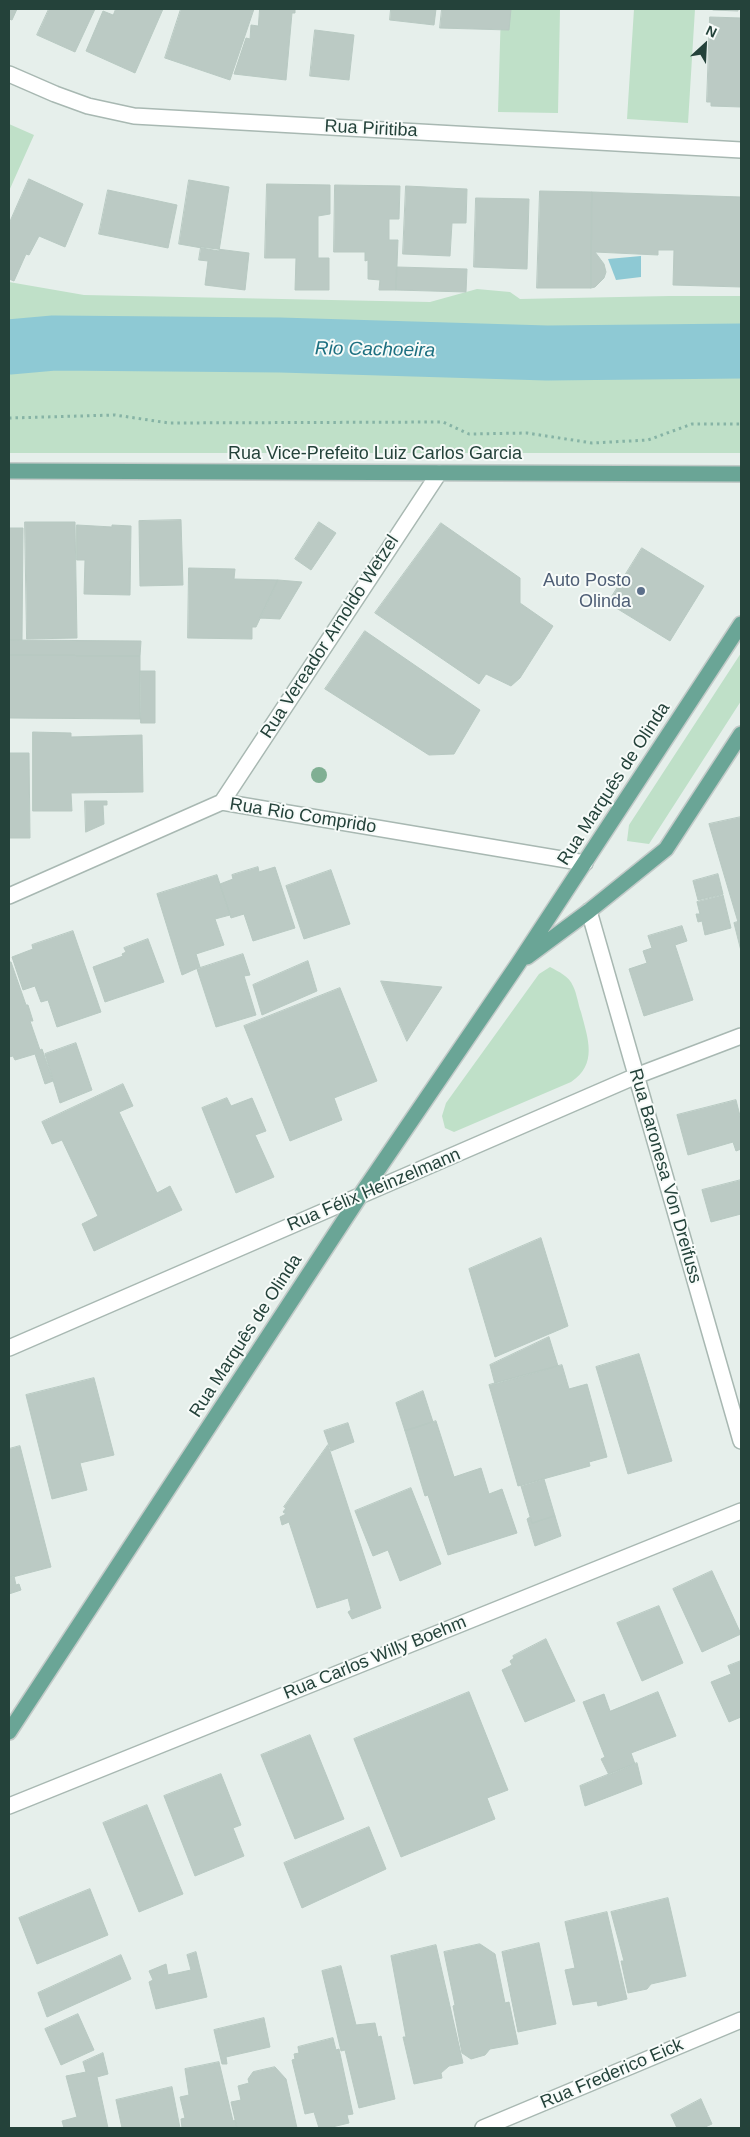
<!DOCTYPE html>
<html>
<head>
<meta charset="utf-8">
<style>
	body { margin:0 }
	#map { position:relative; width:750px; height:2137px; overflow:hidden; background:#e6efeb; font-family:Helvetica,sans-serif }
	canvas { display:block }
	.frame { position:absolute; inset:0; border:10px solid #24423a; pointer-events:none }
	.north { position:absolute; left:680px; top:20px; width:50px; height:50px; -webkit-text-stroke:4px #f7fbf9; paint-order:stroke; rotate:25deg; font-size:14px; font-weight:700; line-height:20px; text-align:center; color:#24423a }
	.north::after { content:''; display:block; margin:auto; width:18px; height:22px; background:#24423a; clip-path:polygon(50% 0,100% 100%,50% 72%,0 100%) }
</style>
</head>
<body>
<div id="map">
<canvas width="750" height="2137"></canvas>
<div class="frame"></div>
<div class="north">N</div>
</div>
<script>
const ctx = document.querySelector('canvas').getContext('2d');
ctx.lineJoin = 'round';
function fill(path, color) { ctx.fillStyle = color; ctx.fill(path, 'evenodd'); }
function stroke(path, color, width, dash) { ctx.strokeStyle = color; ctx.lineWidth = width; ctx.lineCap = dash ? 'butt' : 'round'; ctx.setLineDash(dash || []); ctx.stroke(path); }
function label(font, color, halo, rows, align = 'center') {
  ctx.font = font + ' Helvetica,sans-serif'; ctx.lineWidth = 4; ctx.setLineDash([]); ctx.textBaseline = 'middle'; ctx.strokeStyle = halo; ctx.fillStyle = color; for (const [text, x, y, turn = 0] of rows) {
    ctx.save(); ctx.translate(x, y); ctx.rotate((+turn || 0) * Math.PI / 180); ctx.textAlign = isNaN(turn) ? turn : align; if (halo) ctx.strokeText(text, 0, 0); ctx.fillText(text, 0, 0); ctx.restore();
  }
}
const green = new Path2D(`
	M501 9H560L558 113 498 112Z
	M634 9H695L688 123 627 119Z
	M9 124 34 135 9 191Z
	M9 282 84 295 430 302 477 289 510 292 520 299 669 296H741V453H9Z
	M741 653V701L649 844 627 841 629 825Z
	M550 967C559 972 569 976 573 986 577 994 578 1004 581 1012 588 1039 598 1064 571 1082L454 1132 445 1128 442 1116 446 1103 539 974Z`);
const water = new Path2D(`
	M641 256V277L616 280 608 259Z`);
const river = new Path2D(`
	M9 347 54 343 280 345 547 353 741 351`);
const building = new Path2D(`
	M9 9H17L12 20 9 19Z
	M49 9H95L75 52 37 35Z
	M116 9H163L135 73 86 51 103 11 113 15Z
	M181 9H254L230 80 165 58Z
	M260 9H295V13H292L286 80 234 74 246 38 250 39 251 25 258 26Z
	M391 9H436L434 25 390 20Z
	M442 9H511L509 30 440 28Z
	M713 9H738V11L713 10Z
	M710 17 741 18V107L711 106V102H707Z
	M315 30 354 35 349 80 310 76Z
	M29 179 83 204 65 247 39 236 29 255 26 254 14 281 9 279V224Z
	M189 180 229 187 219 251 179 244Z
	M267 184 330 185V214L318 216V258H329V290H295L296 258H265Z
	M335 185 400 186 399 219H389V240H398L396 290H379L380 280 368 279V260L365 261V252H334Z
	M406 186 467 189 466 223H452L450 256 403 254Z
	M108 190 177 205 168 248 99 234Z
	M540 191 592 192 591 288H537Z
	M592 192 741 197V287L673 285 674 250H658V255L595 252 604 264 606 272 604 278 595 287 591 288Z
	M476 198 529 199 527 269 474 267Z
	M201 247 249 253 245 290 205 285 208 261 199 260Z
	M397 267 467 269 466 292 396 290Z
	M181 520 183 585 140 586 139 521Z
	M25 522H75L77 638 27 639Z
	M319 522 336 533 311 570 295 559Z
	M441 523 520 578V603L553 626 520 678 511 686 486 674 479 684 375 613Z
	M77 525 112 527V525L131 526 130 595 84 594 85 560H77Z
	M9 528H23L22 640H9Z
	M642 548 704 586 670 641 608 603Z
	M189 568 235 569 234 579 278 580 256 627H252V639L188 638Z
	M278 580 302 582 280 619 260 618Z
	M365 631 480 710 454 754 429 755 325 689Z
	M9 640 141 641 140 656 9 655Z
	M9 655 140 656V719L9 718Z
	M140 671H155V723H141Z
	M33 732 71 733V737L142 735 143 792 71 793 72 811H33Z
	M9 753H29L30 838H9Z
	M85 801H107V805H103L104 824 86 832Z
	M741 817V921L738 922 709 824Z
	M258 867 259 872 275 867 295 928 253 941 244 914 231 918 220 884 233 879 232 875Z
	M331 870 350 924 304 939 286 886Z
	M718 874 723 894 698 900 693 881Z
	M217 875 230 915 215 919 224 945 196 954 200 967 182 975 157 894Z
	M723 895 731 928 705 935 702 921 698 922 696 914H700L697 902Z
	M740 921H741V951L734 923Z
	M682 926 687 941 675 945 693 1000 644 1016 629 969 647 963 643 951 652 948 648 936Z
	M73 931 101 1012 57 1027 48 1000 41 1002 35 986 23 990 12 957 33 949 32 945Z
	M148 939 164 982 105 1002 93 967 123 956 122 954 126 952 124 948Z
	M243 954 250 975 244 976 256 1015 216 1027 197 969Z
	M308 961 317 991 262 1015 253 985Z
	M9 962H11L26 1005H28L33 1021H30L40 1050 42 1049 53 1081 45 1084 35 1054 15 1060 13 1056 9 1057Z
	M381 981 442 987 407 1041Z
	M340 988 377 1081 334 1098 342 1120 290 1141 244 1026Z
	M76 1043 92 1090 60 1103 45 1054Z
	M123 1084 133 1106 119 1112 157 1193 170 1186 182 1210 94 1251 82 1224 98 1216 62 1140 52 1144 42 1122Z
	M227 1098 231 1106 252 1098 266 1131 255 1135 274 1177 236 1193 202 1108Z
	M736 1100 741 1120V1149L736 1151 733 1142 688 1155 677 1115Z
	M741 1180V1214L711 1222 702 1190Z
	M541 1238 568 1326 495 1357 469 1269Z
	M549 1337 558 1366 495 1384 490 1365Z
	M639 1354 672 1461 628 1474 596 1367Z
	M562 1365 569 1389 587 1384 607 1457 589 1462 590 1466 518 1486 489 1385Z
	M94 1378 114 1455 80 1463 87 1490 52 1499 26 1395Z
	M423 1391 433 1422 405 1431 396 1403Z
	M436 1421 454 1477 481 1468 489 1494 502 1489 517 1533 448 1555 428 1495 425 1496 405 1431Z
	M348 1423 354 1442 331 1451 324 1431Z
	M328 1445 381 1608 352 1619 348 1612 351 1610 348 1598 317 1608 289 1522 282 1525 280 1517 286 1514 283 1512 286 1508 284 1507Z
	M20 1446 51 1567 9 1578V1449Z
	M544 1479 555 1516 532 1523 521 1486Z
	M411 1488 441 1564 400 1581 388 1550 373 1556 355 1511Z
	M555 1516 561 1536 535 1546 527 1519 530 1517 532 1523Z
	M712 1571 741 1634 702 1652 673 1589Z
	M14 1576 16 1585 19 1584 21 1590 9 1594V1578Z
	M659 1606 683 1663 642 1681 617 1623Z
	M546 1639 575 1701 525 1722 502 1670 512 1665 510 1661 514 1658 513 1656Z
	M741 1661V1717L729 1722 711 1682 731 1674 728 1666Z
	M469 1692 508 1790 487 1798 495 1819 401 1857 354 1739Z
	M658 1692 676 1736 631 1753 635 1764 609 1775 601 1759 605 1757 583 1702 604 1694 610 1711Z
	M310 1735 344 1819 295 1839 261 1755Z
	M637 1763 642 1784 585 1806 580 1786Z
	M221 1774 241 1825 233 1828 244 1856 195 1876 164 1796Z
	M147 1805 183 1894 139 1912 103 1823Z
	M369 1827 386 1869 302 1908 284 1863Z
	M90 1889 108 1935 37 1964 19 1918Z
	M668 1898 686 1976 651 1984 647 1989 628 1993 621 1961H624L611 1912Z
	M607 1912 627 1999 598 2006 597 2001 573 2005 565 1970 575 1968 565 1922Z
	M539 1943 556 2024 518 2032 502 1952Z
	M480 1944 495 1954 505 2003 509 2002 518 2044 490 2049 485 2055 471 2059 462 2053 453 2006 455 2005 444 1952Z
	M436 1945 463 2063 449 2066 441 2073 442 2078 414 2084 403 2037H406L391 1956Z
	M196 1952 207 1997 156 2009 149 1982 153 1980 149 1971 166 1964 168 1975 191 1970 187 1955Z
	M121 1955 131 1979 47 2017 38 1993Z
	M341 1966 356 2025 375 2023 378 2037 381 2036 395 2099 359 2108 345 2050 341 2051 322 1971Z
	M78 2014 94 2050 61 2065 45 2029Z
	M264 2018 270 2047 226 2057 227 2064H222L214 2030Z
	M333 2038 336 2050 339 2049 353 2114 347 2115 349 2123 328 2128H319L314 2112 305 2114 292 2060 295 2059 294 2054 299 2053 298 2047Z
	M103 2053 108 2074 97 2077 108 2128H64L62 2121 77 2117 66 2076 86 2072 83 2062Z
	M219 2062 233 2121 235 2120 237 2128H182L181 2119 185 2118 180 2097 189 2095 185 2069Z
	M275 2067 286 2079 297 2128H237L231 2102 241 2100 238 2086 249 2083 248 2079 253 2072Z
	M172 2087 180 2128H122L116 2100Z
	M701 2099 712 2124 703 2128H677L671 2115Z`);
const path = new Path2D(`
	M9 418 115 415 169 423 443 422 469 434 527 433 592 443 648 440 692 424H741`);
const minor = new Path2D(`
	M9 74 55 94 88 106 134 116 741 150
	M222 802 439 473
	M9 896 222 802 585 863
	M589 911 741 1441
	M9 1348 636 1076 741 1036
	M9 1806 741 1511
	M483 2128 741 2020`);
const major = new Path2D(`
	M9 471 741 474
	M527 957 589 911 666 849 741 734
	M9 1732 360 1196 518 964 741 624`);
const trees = [
	[319,775]
];
const markers = [
	[641,591,5,"#5c6f8a"]
];
const streetNames = [
	["Rua Piritiba",371,129,3],
	["Rua Vice-Prefeito Luiz Carlos Garcia",375,454],
	["Rua Vereador Arnoldo Wetzel",330,637,-57],
	["Rua Marquês de Olinda",614,784,-57],
	["Rua Rio Comprido",303,816,9],
	["Rua Baronesa Von Dreifuss",665,1176,74],
	["Rua Félix Heinzelmann",374,1190,-23],
	["Rua Marquês de Olinda",246,1336,-57],
	["Rua Carlos Willy Boehm",375,1658,-22],
	["Rua Frederico Eick",612,2074,-23]
];
const serviceNames = [
	["Auto Posto",631,581],
	["Olinda",631,602]
];
const waterNames = [
	["Rio Cachoeira",375,350,1]
];
fill(green, '#bfe0c8');
fill(water, '#8ec9d4');
stroke(river, '#8ec9d4', 55);
fill(building, '#bbcac4');
stroke(building, '#b8c9c2', 1);
stroke(minor, '#a8b8b2', 18);
stroke(major, '#c2cac8', 18);
stroke(path, '#86b3a5', 3, [2.5, 4]);
stroke(minor, '#fff', 15);
stroke(major, '#6aa596', 15);
ctx.fillStyle = '#80af93';
for (const [x, y] of trees) { ctx.beginPath(); ctx.arc(x, y, 8, 0, 2 * Math.PI); ctx.fill(); }
for (const [x, y, r, color] of markers) { const dot = new Path2D(); dot.arc(x, y, r, 0, 2 * Math.PI); ctx.fillStyle = color; ctx.fill(dot); stroke(dot, '#f7fbf9', 2); }
label('18px', '#24423a', '#f7fbf9', streetNames);
label('18px', '#4e5e75', '#f7fbf9', serviceNames, 'right');
label('italic 19px', '#1c6f80', '#f7fbf9', waterNames);
</script>
</body>
</html>
